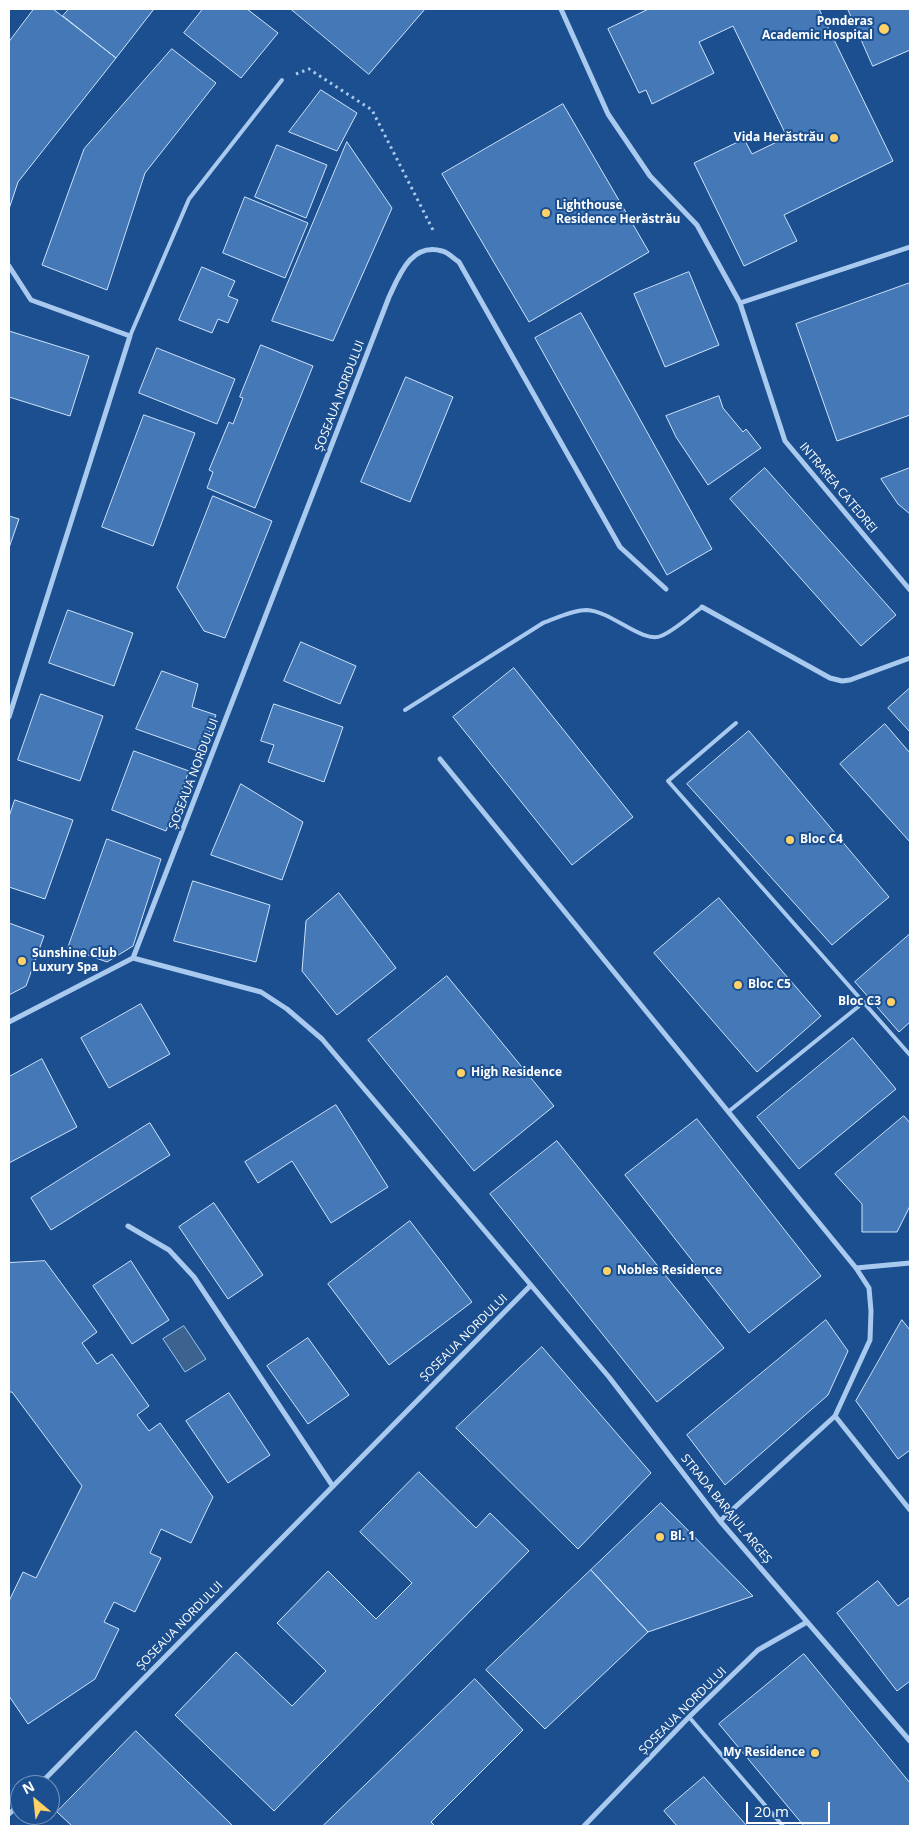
<!DOCTYPE html>
<html>
<head>
<meta charset="utf-8">
<style>
	body { margin:0 }
	#map { position:relative; width:919px; height:1835px; overflow:hidden; background:#1b4f8f; font-family:"Open Sans",sans-serif }
	canvas { display:block }
	.frame { position:absolute; inset:0; border:10px solid #fff; pointer-events:none }
	.north { position:absolute; left:10px; top:1775px; width:50px; height:50px; box-sizing:border-box; background:#1b4f8f; border:1px solid #7695bc; border-radius:50%; rotate:332deg; font-size:14px; font-weight:700; line-height:20px; text-align:center; color:#fff }
	.north::after { content:''; display:block; margin:auto; width:18px; height:22px; background:#ffd166; clip-path:polygon(50% 0,100% 100%,50% 72%,0 100%) }
	.scale { position:absolute; left:746px; top:1802px; width:84px; height:22px; box-sizing:border-box; border:2px solid #fff; border-top:0; padding-left:6px; font-size:15px; line-height:18px; white-space:nowrap; color:#fff; -webkit-text-stroke:4px #1b4f8f; paint-order:stroke }
</style>
</head>
<body>
<div id="map">
<canvas width="919" height="1835"></canvas>
<div class="frame"></div>
<div class="north">N</div>
<div class="scale">20 m</div>
</div>
<script>
const ctx = document.querySelector('canvas').getContext('2d');
ctx.lineJoin = 'round';
function fill(path, color) { ctx.fillStyle = color; ctx.fill(path, 'evenodd'); }
function stroke(path, color, width, dash) { ctx.strokeStyle = color; ctx.lineWidth = width; ctx.lineCap = dash ? 'butt' : 'round'; ctx.setLineDash(dash || []); ctx.stroke(path); }
function label(font, color, halo, rows, align = 'center') {
  ctx.font = font + ' "Open Sans",sans-serif'; ctx.lineWidth = 4; ctx.setLineDash([]); ctx.textBaseline = 'middle'; ctx.strokeStyle = halo; ctx.fillStyle = color; for (const [text, x, y, turn = 0] of rows) {
    ctx.save(); ctx.translate(x, y); ctx.rotate((+turn || 0) * Math.PI / 180); ctx.textAlign = isNaN(turn) ? turn : align; if (halo) ctx.strokeText(text, 0, 0); ctx.fillText(text, 0, 0); ctx.restore();
  }
}
const water = new Path2D(`
	M184 1326 206 1359 185 1372 163 1339Z`);
const building = new Path2D(`
	M34 9H53L116 58 18 182 9 209V42Z
	M69 9H154L116 58 63 16Z
	M203 9H247L278 33 241 78 184 33Z
	M291 9H425L369 74Z
	M649 9H819L893 161 784 215 797 241 744 266 694 163 744 139 752 154 787 137 733 26 699 42 714 73 652 104 646 90 639 93 608 29Z
	M848 9H910V50L873 66Z
	M172 49 216 83 145 173 107 290 42 265 84 149Z
	M321 90 357 113 337 151 289 132Z
	M563 104 649 252 529 322 442 174Z
	M347 142 392 208 333 341 272 321Z
	M277 145 327 165 306 218 255 197Z
	M245 197 308 223 285 278 223 253Z
	M202 267 235 281 228 296 238 300 228 323 218 319 212 333 179 320Z
	M689 272 719 345 665 367 634 294Z
	M910 283V415L837 441 796 324Z
	M581 313 712 549 667 575 535 338Z
	M9 331 89 356 70 416 9 397Z
	M261 345 313 366 255 508 207 488 213 472 209 470 229 422 233 424 243 398 240 397Z
	M157 348 235 379 217 424 139 393Z
	M406 377 453 397 410 502 361 482Z
	M719 396 723 408 743 432 746 429 761 448 708 485 676 437 666 416Z
	M144 415 195 433 153 546 102 527Z
	M765 468 896 615 861 646 730 499Z
	M910 468V514L898 504 881 479Z
	M213 496 272 521 225 638 204 631 177 588Z
	M9 516 19 519 9 548Z
	M68 610 133 633 114 686 49 663Z
	M301 642 356 666 340 704 284 681Z
	M514 668 633 817 572 865 453 717Z
	M162 671 198 684 192 707 216 715 201 752 136 729Z
	M910 688V732L888 708Z
	M41 694 103 716 80 781 18 760Z
	M274 704 343 727 324 782 268 762 274 745 261 741Z
	M885 724 910 753V842L840 764Z
	M749 731 889 897 832 945 687 784Z
	M134 751 189 771 166 831 112 810Z
	M241 784 303 822 282 880 211 855Z
	M15 800 73 820 45 899 9 887V817Z
	M107 839 161 859 133 946 107 962 68 948Z
	M193 881 270 905 256 962 174 941Z
	M339 893 396 968 337 1015 302 971 306 921Z
	M719 898 821 1016 757 1072 654 953Z
	M9 923 44 936 26 986 9 995Z
	M910 934V1022L899 1032 855 982Z
	M447 976 554 1106 474 1171 368 1040Z
	M141 1004 170 1054 109 1088 81 1038Z
	M853 1038 896 1089 799 1169 757 1117Z
	M42 1059 77 1127 9 1163V1077Z
	M336 1105 388 1187 331 1223 292 1161 258 1183 245 1162Z
	M904 1116 910 1123V1206L897 1232H862V1204L835 1174Z
	M697 1119 821 1276 749 1333 625 1175Z
	M150 1123 170 1155 51 1230 31 1198Z
	M557 1141 724 1348 657 1402 490 1194Z
	M214 1203 263 1275 228 1299 179 1227Z
	M410 1221 472 1302 389 1365 328 1284Z
	M45 1261 97 1332 82 1343 97 1364 112 1354 149 1406 137 1415 149 1431 160 1423 213 1497 191 1543 161 1529 150 1553 161 1558 135 1612 114 1602 104 1622 119 1629 95 1679 28 1724 9 1696V1601L23 1572 36 1578 82 1486 12 1392H9V1263Z
	M131 1261 169 1320 132 1344 93 1286Z
	M826 1320 848 1351 828 1395 725 1485 687 1435Z
	M902 1320 910 1330V1450L898 1459 856 1401Z
	M308 1338 349 1395 308 1424 267 1366Z
	M542 1347 651 1473 578 1549 456 1428Z
	M229 1393 270 1455 228 1483 186 1421Z
	M419 1472 476 1528 490 1513 529 1551 274 1811 175 1715 236 1652 292 1706 326 1671 277 1623 328 1571 376 1619 412 1583 360 1532Z
	M661 1503 753 1596 648 1632 591 1570Z
	M591 1570 648 1632 545 1729 486 1670Z
	M878 1581 898 1606 910 1597V1681L897 1691 837 1613Z
	M804 1654 910 1783V1826H804L719 1724Z
	M475 1679 523 1730 431 1822 435 1826H323Z
	M136 1731 233 1826H72L57 1812Z
	M704 1777 747 1826H677L664 1811Z`);
const path = new Path2D(`
	M296 74 309 69 372 110 434 232`);
const service = new Path2D(`
	M130 336 189 199 282 80
	M405 710 543 623C557 618 572 610 587 610 611 611 643 644 661 636 675 630 690 616 702 607
	M736 723 668 781 910 1055
	M728 1112 864 1002
	M689 1717 783 1826`);
const minor = new Path2D(`
	M561 9 608 114 650 176 697 225 740 303 785 441 910 590
	M9 266 31 300 130 336 9 717
	M740 303 910 247
	M702 607 830 678 842 681 850 680 910 658
	M440 759 856 1268 869 1288 871 1311 870 1340 835 1416 720 1521
	M133 958 389 297C399 276 411 242 442 251 448 252 454 259 459 262L620 547 666 589
	M9 1022 133 958 261 992 287 1009 322 1039 609 1377 720 1521 910 1741
	M128 1226 169 1250 194 1277 332 1485
	M856 1268 910 1263
	M835 1416 910 1510
	M39 1785 531 1285
	M9 1814 20 1804
	M584 1826 689 1717 758 1650 807 1622`);
const markers = [
	[884,29,6,"#ffd166"],
	[834,138,5,"#ffd166"],
	[546,213,5,"#ffd166"],
	[790,840,5,"#ffd166"],
	[22,961,5,"#ffd166"],
	[738,985,5,"#ffd166"],
	[891,1002,5,"#ffd166"],
	[461,1073,5,"#ffd166"],
	[607,1271,5,"#ffd166"],
	[660,1537,5,"#ffd166"],
	[815,1753,5,"#ffd166"]
];
const poiNames = [
	["Ponderas",873,22,"right"],
	["Academic Hospital",873,36,"right"],
	["Vida Herăstrău",824,138,"right"],
	["Lighthouse",556,206],
	["Residence Herăstrău",556,220],
	["Bloc C4",800,840],
	["Sunshine Club",32,954],
	["Luxury Spa",32,968],
	["Bloc C5",748,985],
	["Bloc C3",881,1002,"right"],
	["High Residence",471,1073],
	["Nobles Residence",617,1271],
	["Bl. 1",670,1537],
	["My Residence",805,1753,"right"]
];
const streetNames = [
	["ȘOSEAUA NORDULUI",340,396,-69],
	["INTRAREA CATEDREI",838,488,50],
	["ȘOSEAUA NORDULUI",194,774,-69],
	["ȘOSEAUA NORDULUI",464,1338,-45],
	["STRADA BARAJUL ARGEȘ",726,1509,51],
	["ȘOSEAUA NORDULUI",180,1626,-46],
	["ȘOSEAUA NORDULUI",683,1711,-45]
];
fill(water, '#3c6290');
stroke(water, '#9cc4f0', 1);
fill(building, '#4478b7');
stroke(building, '#cfe3fa', 1);
stroke(path, '#a9c9ee', 3, [2.5, 4]);
stroke(service, '#a9c9ee', 4);
stroke(minor, '#a9c9ee', 5);
for (const [x, y, r, color] of markers) { const dot = new Path2D(); dot.arc(x, y, r, 0, 2 * Math.PI); ctx.fillStyle = color; ctx.fill(dot); stroke(dot, '#1b4f8f', 2); }
label('bold 12px', '#fff', '#1b4f8f', poiNames, 'left');
label('12px', '#fff', '#1b4f8f', streetNames);
</script>
</body>
</html>
